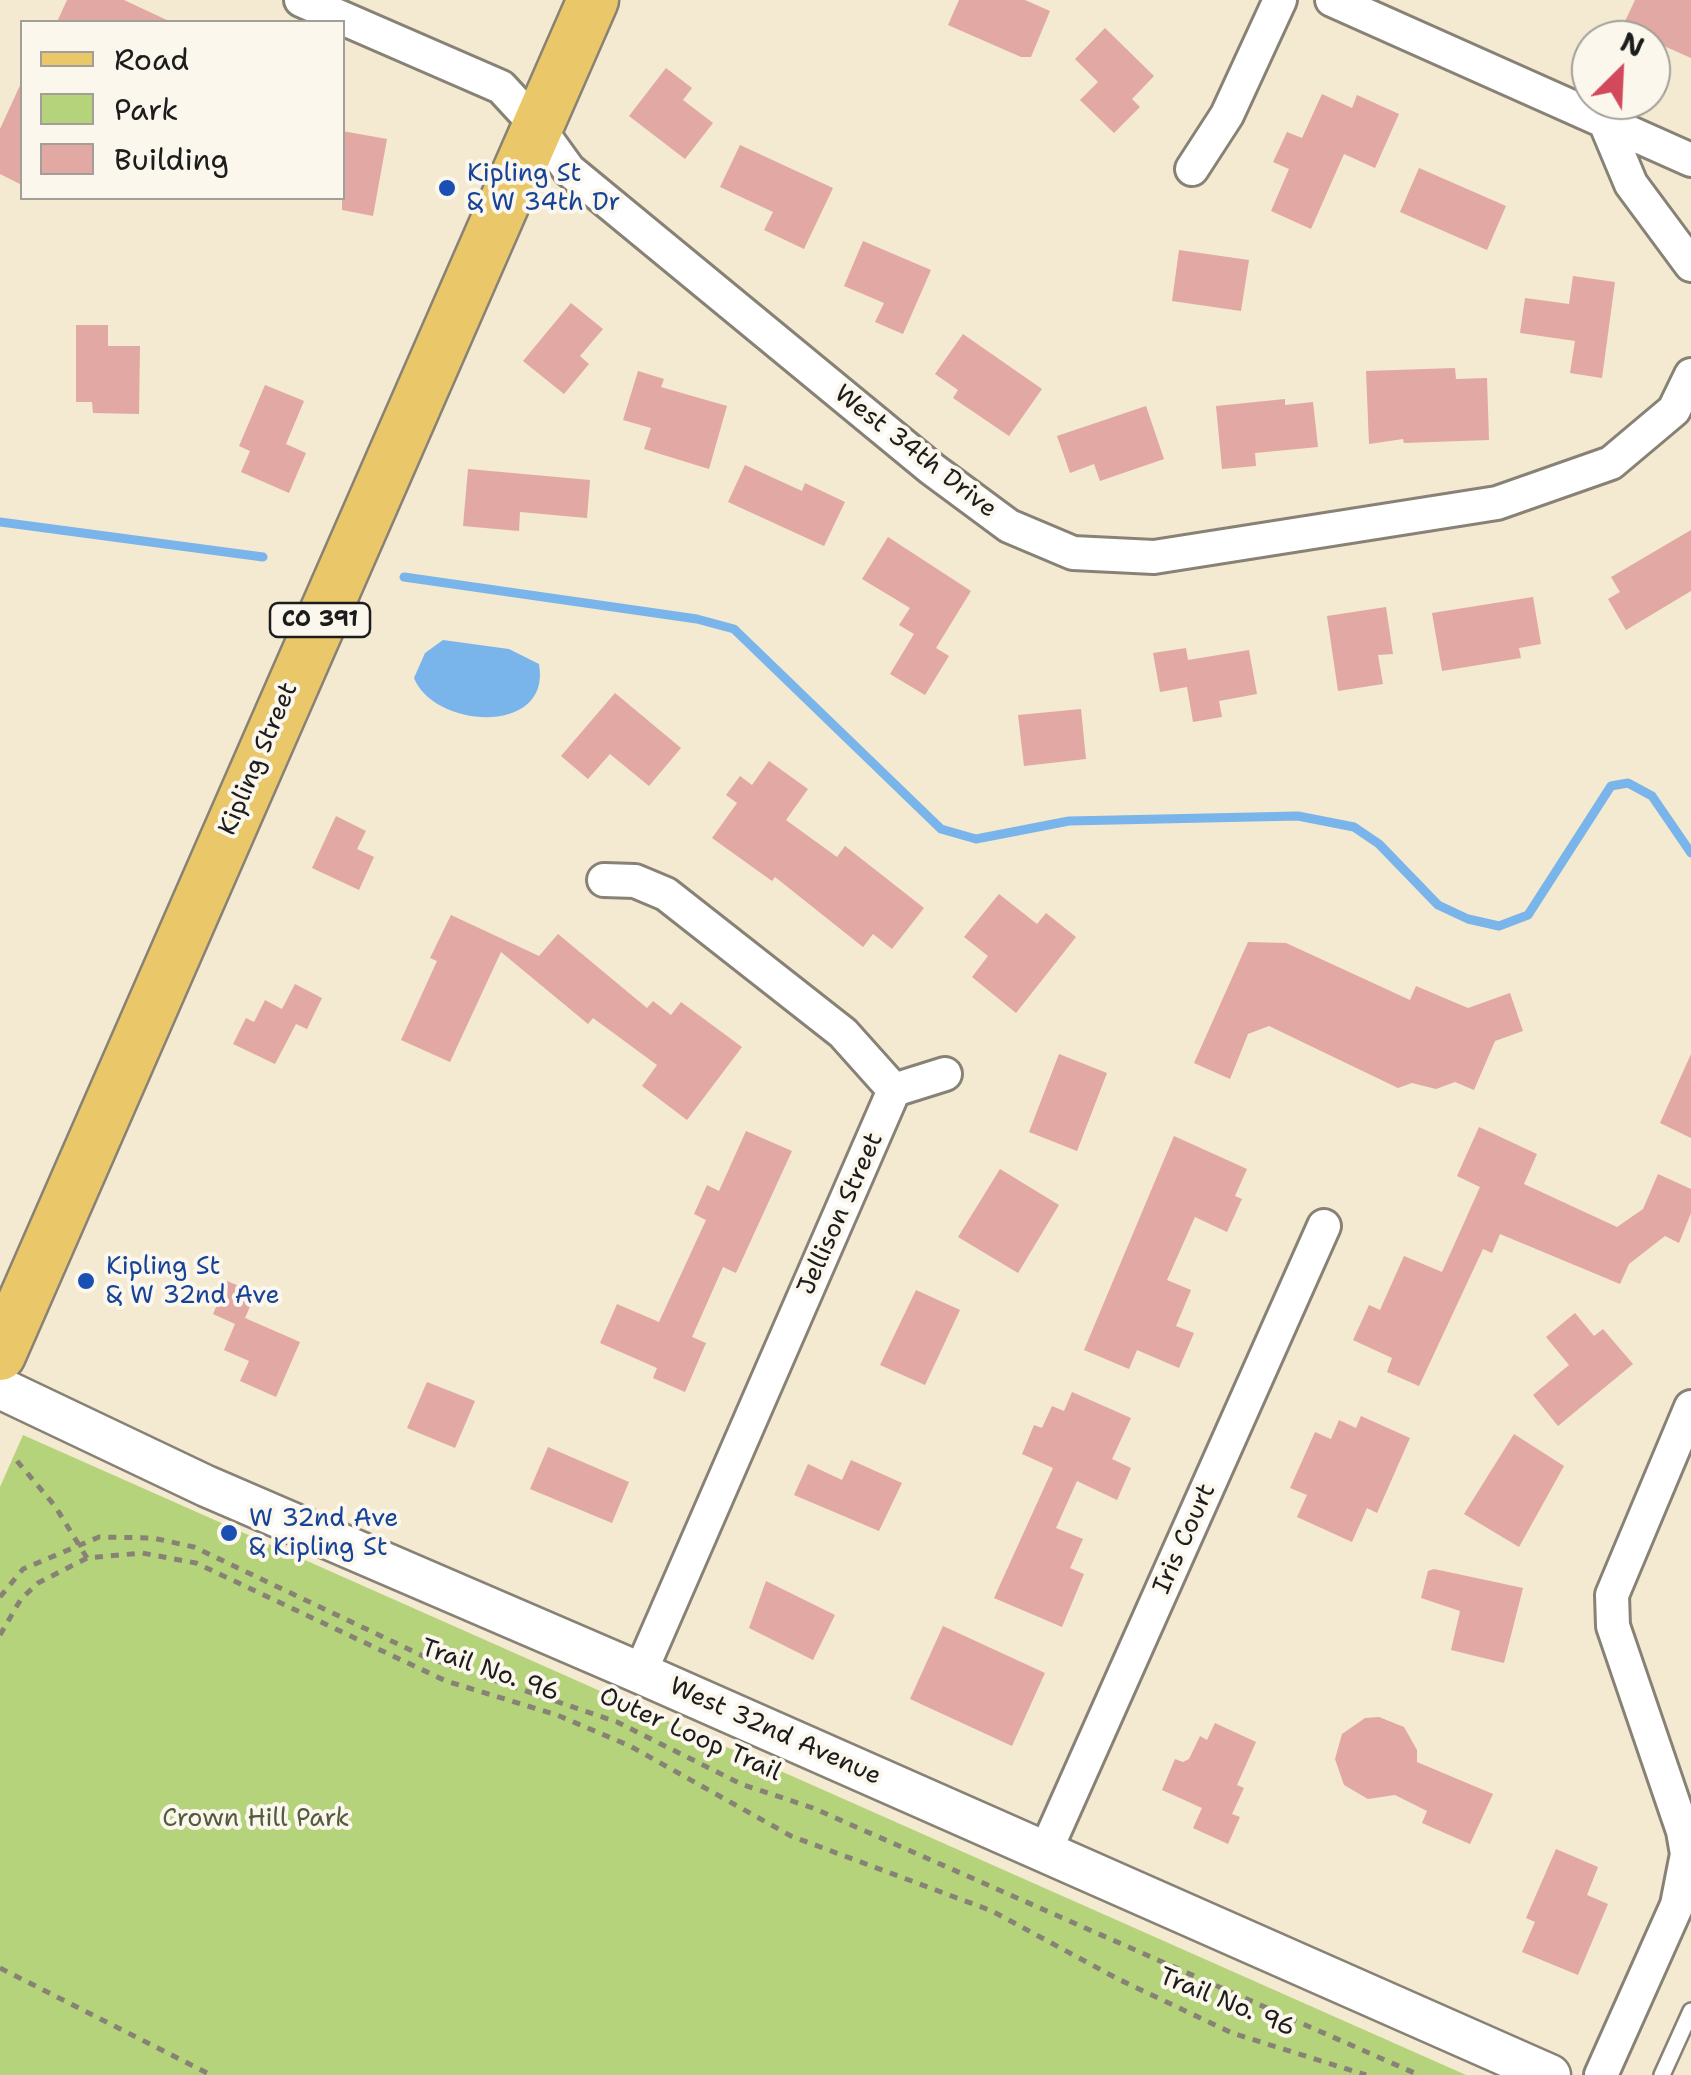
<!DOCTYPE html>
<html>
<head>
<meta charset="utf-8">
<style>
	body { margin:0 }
	#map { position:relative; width:1691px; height:2075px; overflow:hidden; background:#f4e9d1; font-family:"Shantell Sans",sans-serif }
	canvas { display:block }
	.legend { position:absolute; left:20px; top:20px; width:325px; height:180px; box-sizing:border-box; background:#fbf7ec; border:2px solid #a29f99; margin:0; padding:12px 18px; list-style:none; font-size:30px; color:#1c1c1c }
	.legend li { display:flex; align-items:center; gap:20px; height:50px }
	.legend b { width:50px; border:2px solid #a29f99 }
	.north { position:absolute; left:1571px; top:20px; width:100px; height:100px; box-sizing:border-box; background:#fbf7ec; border:2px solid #a29f99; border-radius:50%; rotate:24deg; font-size:28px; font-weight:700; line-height:40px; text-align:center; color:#1c1c1c }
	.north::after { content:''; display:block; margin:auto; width:35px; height:45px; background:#d1495b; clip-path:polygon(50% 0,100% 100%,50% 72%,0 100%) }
</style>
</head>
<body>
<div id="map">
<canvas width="1691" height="2075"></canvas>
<ul class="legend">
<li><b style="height:12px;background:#eac769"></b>Road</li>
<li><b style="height:28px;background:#b5d37a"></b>Park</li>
<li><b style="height:28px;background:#e2a8a3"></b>Building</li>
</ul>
<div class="north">N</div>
</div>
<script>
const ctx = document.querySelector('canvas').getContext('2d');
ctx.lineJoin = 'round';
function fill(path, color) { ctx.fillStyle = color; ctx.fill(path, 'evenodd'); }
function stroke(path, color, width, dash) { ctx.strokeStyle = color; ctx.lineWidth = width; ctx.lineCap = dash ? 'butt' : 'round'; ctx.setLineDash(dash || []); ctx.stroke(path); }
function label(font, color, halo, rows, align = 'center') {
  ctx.font = font + ' "Shantell Sans",sans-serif'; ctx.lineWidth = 8; ctx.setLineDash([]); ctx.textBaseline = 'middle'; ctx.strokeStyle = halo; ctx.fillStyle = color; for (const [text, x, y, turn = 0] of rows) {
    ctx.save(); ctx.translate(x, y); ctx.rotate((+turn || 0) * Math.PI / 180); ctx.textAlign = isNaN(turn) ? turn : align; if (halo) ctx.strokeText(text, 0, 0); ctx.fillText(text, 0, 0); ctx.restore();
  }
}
const green = new Path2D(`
	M23 1435 1466 2075H0V1487Z`);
const water = new Path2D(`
	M443 640 509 649 539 664C552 736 434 729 414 678L425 653Z`);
const stream = new Path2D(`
	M0 522 263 557
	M404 577 697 619 734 629 941 829 976 839 1069 821 1298 816 1354 827 1379 844 1438 905 1468 919 1499 926 1528 915 1611 786 1628 783 1652 796 1691 853`);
const building = new Path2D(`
	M67 0H124L171 22H57Z
	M959 0H1025L1050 11 1031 57H1021L948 25Z
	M1635 0H1691V58L1655 42 1652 48 1651 40H1633L1619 34Z
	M1105 28 1154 76 1132 99 1140 107 1114 133 1080 100 1098 82 1075 59Z
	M666 68 692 88 683 100 713 123 685 159 629 116Z
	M22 81V185L0 174V129Z
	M1322 94 1352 108 1357 95 1399 114 1375 168 1344 154 1311 229 1271 211 1289 169 1273 162 1287 132 1302 138Z
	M342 131 387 139 373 216 342 210Z
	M740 145 833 188 804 249 764 230 773 212 720 187Z
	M1419 168 1506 206 1487 250 1400 212Z
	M863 241 931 270 903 334 875 322 884 303 844 286Z
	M1179 250 1249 260 1241 311 1172 301Z
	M1573 276 1615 282 1602 378 1570 373 1575 341 1520 333 1525 298 1569 304Z
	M571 303 603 329 580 356 589 364 564 394 523 361Z
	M76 325H108V346H140L139 414 93 413 92 402H76Z
	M963 334 1042 389 1009 436 953 398 958 390 935 374Z
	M1455 368 1456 379 1487 378 1489 440 1404 443 1403 439 1369 444 1366 371Z
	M638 371 664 379 661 387 727 406 709 469 644 449 651 428 623 420Z
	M265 385 304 401 286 444 306 453 289 493 241 472 250 451 239 446Z
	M1285 399V405L1313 402 1318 447 1255 453 1256 466 1222 469 1216 406Z
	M1146 406 1164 459 1100 481 1094 464 1070 473 1057 436Z
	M745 465 802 491 805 483 845 502 824 546 728 502Z
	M468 469 590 480 587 518 520 512 519 531 463 526Z
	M1691 530V591L1626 630 1608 599 1620 592 1611 577Z
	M888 537 971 591 936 648 949 656 925 695 890 674 914 634 899 625 910 608 862 579Z
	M1533 597 1541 644 1519 648 1521 658 1442 671 1432 613Z
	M1386 607 1393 654 1378 655 1383 684 1338 691 1327 616Z
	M1186 648 1188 660 1249 650 1257 694 1219 701 1222 717 1193 722 1187 687 1160 692 1153 653Z
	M615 693 681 748 649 786 610 754 588 779 561 756Z
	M1081 709 1086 759 1024 766 1018 715Z
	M769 761 808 789 786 820 837 857 845 846 924 908 892 949 873 934 863 947 775 877 772 881 712 838 737 803 726 795 740 776 752 785Z
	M336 816 366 831 357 849 374 857 359 890 312 868Z
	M999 894 1037 924 1046 913 1076 937 1016 1013 972 977 988 956 964 937Z
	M451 915 539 956 558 934 647 1008 653 1001 671 1015 681 1002 742 1047 687 1120 642 1086 657 1065 593 1018 588 1024 501 952 450 1062 401 1040 437 961 430 958Z
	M1248 942 1286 943 1410 1000 1416 986 1468 1008 1510 993 1523 1031 1495 1041 1474 1090 1455 1082 1436 1089 1412 1083 1398 1088 1269 1026 1248 1034 1230 1079 1194 1063Z
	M295 984 322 998 307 1029 296 1024 275 1064 233 1044 246 1018 254 1022 265 1000 282 1009Z
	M1059 1054 1107 1073 1077 1151 1029 1132Z
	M1691 1054V1138L1660 1123Z
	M1479 1127 1537 1154 1524 1184 1617 1227 1643 1209 1658 1174 1691 1189V1213L1679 1243 1665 1236 1629 1264 1620 1284 1500 1234 1492 1253 1483 1249 1419 1386 1387 1372 1392 1358 1353 1340 1369 1305 1380 1310 1404 1256 1442 1272 1480 1187 1457 1176Z
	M746 1131 792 1151 736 1273 723 1267 692 1337 706 1343 685 1392 653 1378 657 1368 600 1343 617 1304 659 1322 706 1220 694 1214 707 1185 719 1191Z
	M1174 1136 1247 1169 1235 1196 1242 1199 1227 1232 1195 1217 1167 1280 1191 1290 1176 1326 1194 1333 1179 1368 1137 1350 1129 1369 1084 1350Z
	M1000 1169 1059 1205 1018 1273 958 1237Z
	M227 1281 256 1293 245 1318 300 1342 276 1397 240 1381 249 1361 224 1350 235 1324 213 1314Z
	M916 1290 960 1310 925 1385 880 1365Z
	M1575 1313 1594 1336 1603 1329 1633 1364 1558 1426 1533 1395 1569 1365 1546 1337Z
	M427 1382 475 1401 455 1448 407 1428Z
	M1072 1392 1131 1418 1112 1459 1131 1468 1117 1500 1077 1481 1056 1528 1083 1539 1070 1568 1084 1574 1062 1627 994 1598 1053 1468 1022 1454 1034 1425 1042 1428 1052 1406 1064 1411Z
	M1361 1416 1410 1438 1377 1513 1367 1508 1352 1542 1297 1517 1307 1495 1290 1488 1315 1432 1331 1439 1339 1420 1356 1428Z
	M1514 1434 1564 1466 1519 1547 1464 1514Z
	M548 1447 629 1482 612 1523 530 1489Z
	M851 1460 902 1483 879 1531 794 1495 808 1464 842 1480Z
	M1434 1569 1523 1588 1504 1663 1451 1650 1460 1611 1421 1598 1428 1571Z
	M766 1581 835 1615 813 1660 749 1628Z
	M943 1626 1045 1673 1012 1746 910 1699Z
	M1379 1717 1404 1727 1417 1750V1762L1493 1794 1470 1844 1422 1823 1427 1811 1395 1795 1368 1799 1344 1785 1335 1759 1342 1734 1365 1718Z
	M1215 1723 1256 1742 1237 1785 1244 1788 1232 1814 1240 1817 1228 1844 1193 1828 1202 1808 1162 1790 1175 1759 1183 1762 1189 1759 1200 1736 1207 1740Z
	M1556 1849 1598 1867 1587 1895 1608 1904 1578 1975 1522 1952 1535 1922 1526 1918Z`);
const path = new Path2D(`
	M17 1461 55 1506 87 1558
	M0 1597 23 1569 99 1537 153 1538 194 1547 423 1656 617 1722 741 1784 813 1808 1419 2075
	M0 1635 21 1599 38 1583 87 1558 142 1553 196 1563 446 1681 557 1715 630 1746 791 1836 992 1911 1118 1979 1232 2033 1366 2075
	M0 1968 211 2075`);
const service = new Path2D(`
	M1662 2075 1691 2011`);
const minor = new Path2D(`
	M301 0 501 87 538 127 569 170 932 469 1009 526 1073 553 1154 557 1497 503 1611 463 1674 410 1691 375
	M1332 0 1691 160
	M1605 122 1631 184 1691 265
	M1192 169 1227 115 1280 0
	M604 880 635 881 666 894 843 1033 894 1090 640 1673
	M894 1090 945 1074
	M1045 1852 1324 1226
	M1601 2075 1677 1905 1687 1854 1683 1831 1613 1626 1612 1595 1691 1407`);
const tertiary = new Path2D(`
	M0 1388 206 1486 640 1673 1550 2075`);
const primary = new Path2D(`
	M0 1355 593 0`);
const markers = [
	[447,188,10,"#1a4fb4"],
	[86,1281,10,"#1a4fb4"],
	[229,1533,10,"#1a4fb4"]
];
const shields = [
	[320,620,100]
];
const shieldNames = [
	["CO 391",320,620]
];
const transitNames = [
	["Kipling St",467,174],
	["& W 34th Dr",467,203],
	["Kipling St",106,1267],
	["& W 32nd Ave",106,1296],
	["W 32nd Ave",249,1519],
	["& Kipling St",249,1548]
];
const streetNames = [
	["West 34th Drive",915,452,38],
	["Kipling Street",259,759,-67],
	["Jellison Street",841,1214,-66],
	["Iris Court",1185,1539,-66],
	["Trail No. 96",490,1671,19],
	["West 32nd Avenue",775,1732,24],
	["Outer Loop Trail",690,1735,24],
	["Trail No. 96",1227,2003,22]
];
const parkNames = [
	["Crown Hill Park",256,1819]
];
fill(green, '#b5d37a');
fill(water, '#79b5eb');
stroke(stream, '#79b5eb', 9);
fill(building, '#e2a8a3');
stroke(service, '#888276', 20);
stroke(minor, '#888276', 38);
stroke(tertiary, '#888276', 45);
stroke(primary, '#888276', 55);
stroke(path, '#888276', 5, [8, 8]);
stroke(service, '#fff', 15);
stroke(minor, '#fff', 32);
stroke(tertiary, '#fff', 40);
stroke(primary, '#eac769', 50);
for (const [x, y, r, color] of markers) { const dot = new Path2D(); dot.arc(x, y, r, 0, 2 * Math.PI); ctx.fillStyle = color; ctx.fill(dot); stroke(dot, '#fbf7ec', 4); }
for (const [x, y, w] of shields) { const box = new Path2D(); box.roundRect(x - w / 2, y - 17, w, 34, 8); ctx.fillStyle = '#fbf7ec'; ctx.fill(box); stroke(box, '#1c1c1c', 2.5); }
label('bold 22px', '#1c1c1c', null, shieldNames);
label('25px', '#164399', '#fbf7ec', transitNames, 'left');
label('25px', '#1c1c1c', '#fbf7ec', streetNames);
label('25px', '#525c3d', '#fbf7ec', parkNames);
</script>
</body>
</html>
